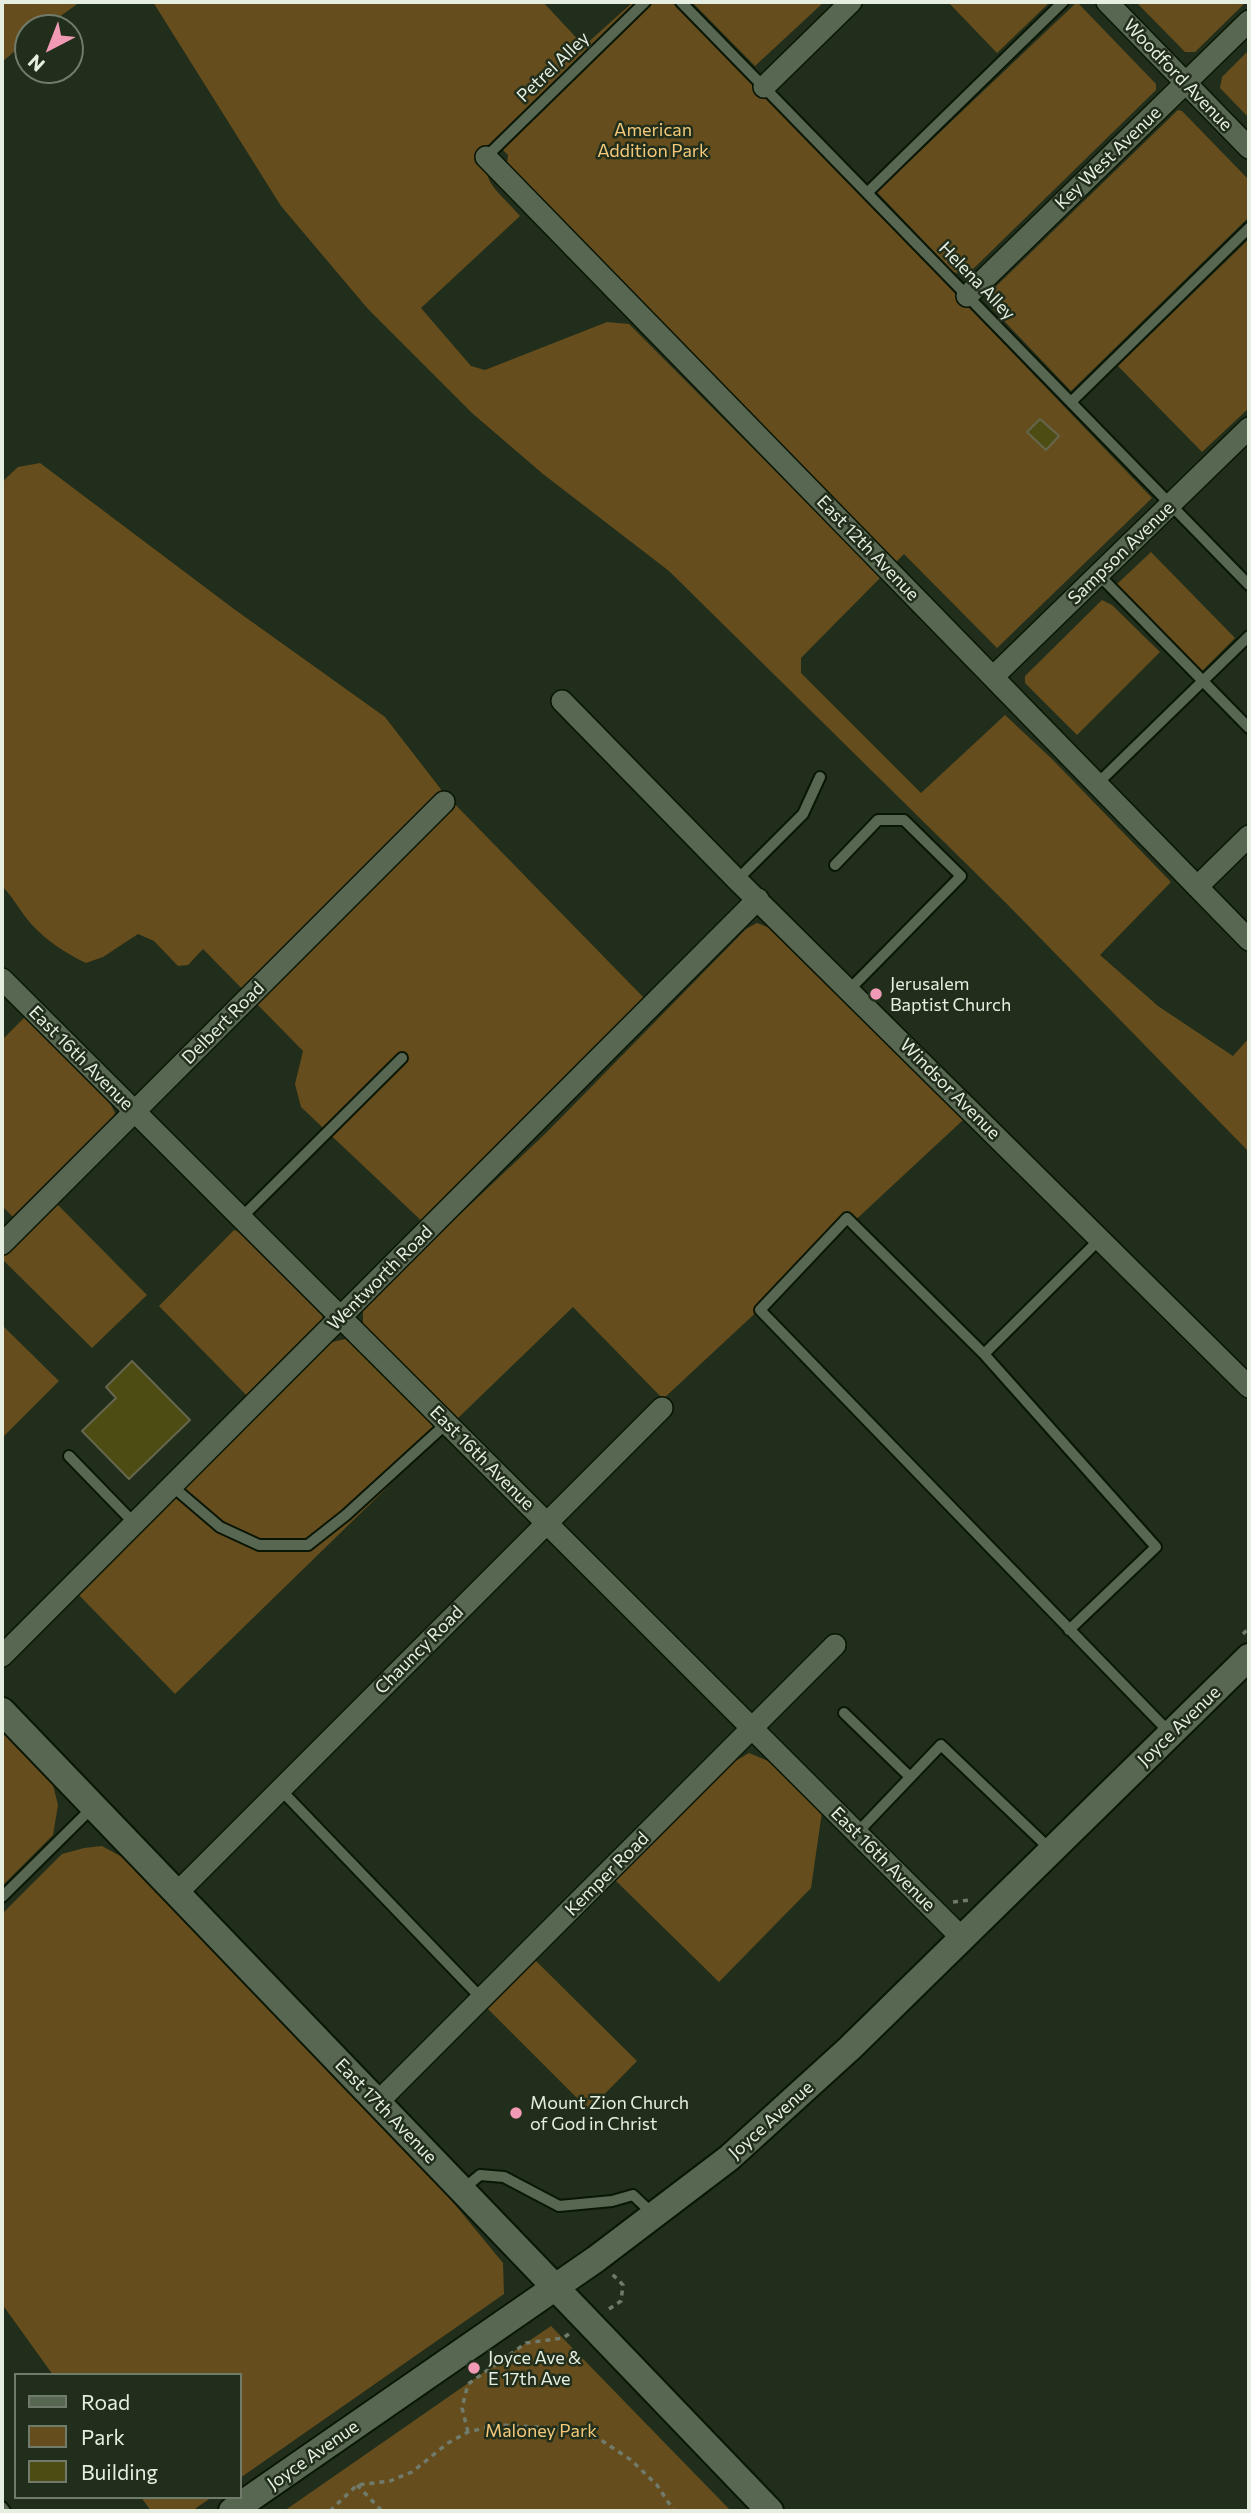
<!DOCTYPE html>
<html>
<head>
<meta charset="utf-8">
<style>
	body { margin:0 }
	#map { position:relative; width:1251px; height:2513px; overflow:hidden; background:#212e1b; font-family:Commissioner,sans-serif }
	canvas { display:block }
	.frame { position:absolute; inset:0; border:4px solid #e6eee2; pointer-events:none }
	.legend { position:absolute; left:14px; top:2373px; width:228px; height:126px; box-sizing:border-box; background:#212e1b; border:2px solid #707b6b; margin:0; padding:9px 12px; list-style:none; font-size:21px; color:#e6eee2 }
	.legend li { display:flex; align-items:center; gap:14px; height:35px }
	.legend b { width:35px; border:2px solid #707b6b }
	.north { position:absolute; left:14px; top:14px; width:70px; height:70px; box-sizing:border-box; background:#212e1b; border:2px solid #707b6b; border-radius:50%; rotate:222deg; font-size:19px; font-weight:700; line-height:28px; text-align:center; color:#e6eee2 }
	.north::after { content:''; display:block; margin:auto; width:24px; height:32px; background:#f09ab6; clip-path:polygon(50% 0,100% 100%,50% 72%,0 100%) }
</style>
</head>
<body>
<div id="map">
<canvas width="1251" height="2513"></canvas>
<div class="frame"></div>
<ul class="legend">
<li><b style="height:9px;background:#586752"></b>Road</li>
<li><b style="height:19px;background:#664d1d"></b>Park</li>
<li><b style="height:19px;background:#4d4c13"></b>Building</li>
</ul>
<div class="north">N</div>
</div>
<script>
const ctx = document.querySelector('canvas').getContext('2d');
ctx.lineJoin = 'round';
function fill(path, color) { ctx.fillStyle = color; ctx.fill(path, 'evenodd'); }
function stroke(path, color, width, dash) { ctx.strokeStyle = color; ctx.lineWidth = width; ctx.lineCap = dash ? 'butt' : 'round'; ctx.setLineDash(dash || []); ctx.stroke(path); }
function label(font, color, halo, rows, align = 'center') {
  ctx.font = font + ' Commissioner,sans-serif'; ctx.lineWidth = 5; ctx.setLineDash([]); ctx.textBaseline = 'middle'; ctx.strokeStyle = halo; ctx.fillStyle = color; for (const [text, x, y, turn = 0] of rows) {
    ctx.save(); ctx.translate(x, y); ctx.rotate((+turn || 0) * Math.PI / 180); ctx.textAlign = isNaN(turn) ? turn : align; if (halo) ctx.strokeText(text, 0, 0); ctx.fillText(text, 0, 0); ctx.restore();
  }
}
const green = new Path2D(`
	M2 2H80L44 28H28V40L2 62Z
	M153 2H543L584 46 633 2H676L1152 498 997 648 904 554 893 565 507 164 508 155 493 140C476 181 494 186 520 216L421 308 471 366 485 370 607 322 629 324 881 577 801 658V673L921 793 1005 715 1053 760 1171 882 1100 955 1158 1006 1233 1056 1249 1038V1152L1006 903 669 571 543 474 472 413 368 309 281 206Z
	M692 2H824L755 66Z
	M948 2H1050L997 53Z
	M1077 2 1156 84V90L971 271 960 274 953 272 877 192Z
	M1136 2H1246L1195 52H1185Z
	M1249 50V118L1220 88 1222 77Z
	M1178 110 1182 111 1249 180V217L1071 391 985 301 988 294Z
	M1249 239V408L1202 452 1118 366Z
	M40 463 234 609 385 717 443 792 647 1001 427 1226 301 1107 295 1084 303 1051 203 949 188 965 178 966 154 941 138 934 103 957 86 963C67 954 47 941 32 925 21 913 14 898 2 886V482L18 467Z
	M1151 552 1235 638 1201 672 1123 596 1116 585Z
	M1102 600 1112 605 1160 652 1077 735 1025 683V676Z
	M757 923 775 930 963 1120 663 1399 573 1307 457 1419 369 1334 363 1323V1311L437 1236 546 1133 746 929Z
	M26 1016 110 1103 115 1113 110 1126 18 1222 2 1206V1040Z
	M55 1202 147 1295 92 1348 2 1259V1255Z
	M234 1230 244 1233 319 1307 324 1321 251 1400 159 1306Z
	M2 1325 59 1381 2 1438Z
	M345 1339 355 1342 445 1431 175 1694 75 1591 328 1343Z
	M2 1732 53 1785 58 1805 53 1835 2 1886Z
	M749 1753 773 1763 822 1812 811 1888 719 1982 613 1878 720 1770Z
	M102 1846 124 1858 443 2190 503 2263 504 2294 240 2478V2375H53L2 2304V1914L62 1854 84 1848Z
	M535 1960 637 2061 589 2110 487 2008Z
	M551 2326 731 2511H284L526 2343Z
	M141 2497H212L192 2511H151Z`);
const building = new Path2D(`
	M1040 419 1059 436 1046 450 1027 432Z
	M132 1361 190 1420 129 1479 82 1431 116 1398 106 1387Z`);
const path = new Path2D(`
	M1243 1634 1249 1628
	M953 1902 970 1900
	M609 2309 621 2301 623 2285 611 2273
	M468 2432 462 2408 468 2384 526 2343 563 2338 569 2334
	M357 2485 382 2511
	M330 2511 357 2485 390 2481 412 2472 448 2443 468 2432 498 2425 561 2428 601 2440 631 2460 657 2485 674 2511`);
const service = new Path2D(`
	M681 2 1249 585
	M486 157 645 2
	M867 193 1063 2
	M1071 402 1249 228
	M1099 575 1249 728
	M1097 784 1249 636
	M835 865 878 820H904L961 876 849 990
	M737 880 803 814 820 777
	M241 1218 402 1058
	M1100 1239 984 1354 847 1218 760 1310 1171 1734
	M984 1354 1156 1547 1069 1630
	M69 1456 134 1523
	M172 1486 220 1527 259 1545H308L346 1515 447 1423
	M844 1713 910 1777
	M280 1789 482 1999
	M857 1833 941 1745 1051 1850
	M2 1897 93 1807
	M462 2190 480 2175 504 2177 559 2206 612 2201 633 2195 654 2215
	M2 2507 5 2511`);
const minor = new Path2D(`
	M1107 2 1249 148
	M764 87 851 2
	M486 157 1249 940
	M967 296 1249 21
	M993 677 1249 428
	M562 701 737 880 1249 1387
	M1197 887 1249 836
	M2 979 962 1938
	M2 1244 444 802
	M2 1656 758 899
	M177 1893 662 1408
	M378 2102 835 1645`);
const tertiary = new Path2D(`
	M2 1711 770 2511
	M232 2511 596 2259 729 2158 850 2048 1249 1657`);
const markers = [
	[876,994,7,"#f09ab6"],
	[516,2113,7,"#f09ab6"],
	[474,2368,7,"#f09ab6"]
];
const streetNames = [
	["Petrel Alley",553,67,-44],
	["Woodford Avenue",1178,75,46],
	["Key West Avenue",1108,158,-44],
	["Helena Alley",977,281,46],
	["East 12th Avenue",868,548,46],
	["Sampson Avenue",1121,553,-44],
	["Delbert Road",223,1023,-45],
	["East 16th Avenue",81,1058,45],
	["Windsor Avenue",950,1089,45],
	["Wentworth Road",380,1278,-45],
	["East 16th Avenue",482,1458,45],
	["Chauncy Road",419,1650,-45],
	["Joyce Avenue",1179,1726,-44],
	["East 16th Avenue",883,1859,45],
	["Kemper Road",607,1874,-45],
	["East 17th Avenue",386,2111,46],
	["Joyce Avenue",771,2120,-42],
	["Joyce Avenue",313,2455,-35]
];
const parkNames = [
	["American",653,130],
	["Addition Park",653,151],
	["Maloney Park",541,2431]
];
const poiNames = [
	["Jerusalem",890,984],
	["Baptist Church",890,1005],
	["Mount Zion Church",530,2103],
	["of God in Christ",530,2124],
	["Joyce Ave &",488,2358],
	["E 17th Ave",488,2379]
];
fill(green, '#664d1d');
fill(building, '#4d4c13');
stroke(building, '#65664c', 2);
stroke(service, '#0a1605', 14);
stroke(minor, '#0a1605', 24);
stroke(tertiary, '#0a1605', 30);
stroke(path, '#707b6b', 3.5, [5, 5]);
stroke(service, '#586752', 10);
stroke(minor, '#586752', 21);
stroke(tertiary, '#586752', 26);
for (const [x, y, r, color] of markers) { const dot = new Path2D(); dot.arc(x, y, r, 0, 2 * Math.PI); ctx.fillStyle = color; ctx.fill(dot); stroke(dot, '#212e1b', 2.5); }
label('18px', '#e6eee2', '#212e1b', streetNames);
label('18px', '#f4c97c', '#212e1b', parkNames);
label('18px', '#e6eee2', '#212e1b', poiNames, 'left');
</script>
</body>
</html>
